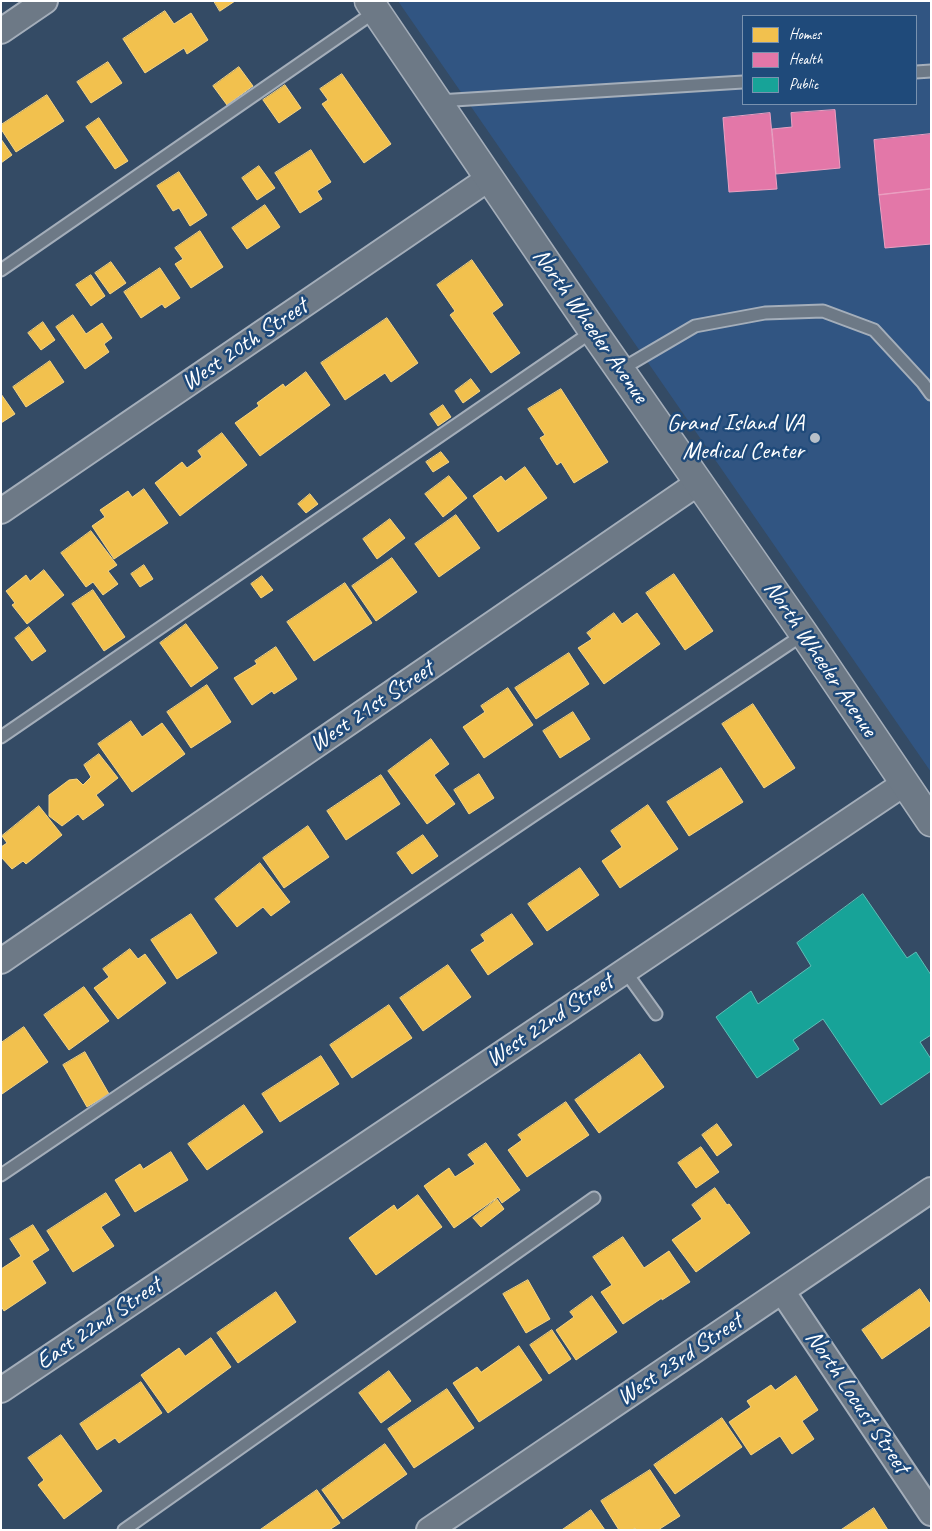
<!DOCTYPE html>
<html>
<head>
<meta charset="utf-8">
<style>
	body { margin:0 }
	#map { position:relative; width:932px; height:1531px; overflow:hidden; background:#344b65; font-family:Caveat,sans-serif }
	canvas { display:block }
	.frame { position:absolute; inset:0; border:2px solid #fff; pointer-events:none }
	.legend { position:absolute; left:742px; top:15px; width:175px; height:90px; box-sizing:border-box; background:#1f4a7a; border:1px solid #7992af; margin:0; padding:6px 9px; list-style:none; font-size:15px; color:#fff }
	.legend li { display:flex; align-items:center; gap:10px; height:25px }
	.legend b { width:25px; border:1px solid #7992af }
</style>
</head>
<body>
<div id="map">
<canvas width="932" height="1531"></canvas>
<div class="frame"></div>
<ul class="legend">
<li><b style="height:14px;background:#f2c14e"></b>Homes</li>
<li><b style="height:14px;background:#e377a8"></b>Health</li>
<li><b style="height:14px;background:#17a398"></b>Public</li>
</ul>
</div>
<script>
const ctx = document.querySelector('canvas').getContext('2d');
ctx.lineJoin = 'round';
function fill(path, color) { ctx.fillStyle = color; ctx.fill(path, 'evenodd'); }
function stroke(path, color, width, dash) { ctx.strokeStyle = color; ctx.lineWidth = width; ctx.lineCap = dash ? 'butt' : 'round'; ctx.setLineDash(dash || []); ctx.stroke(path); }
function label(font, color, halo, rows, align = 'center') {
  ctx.font = font + ' Caveat,sans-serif'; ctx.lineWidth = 5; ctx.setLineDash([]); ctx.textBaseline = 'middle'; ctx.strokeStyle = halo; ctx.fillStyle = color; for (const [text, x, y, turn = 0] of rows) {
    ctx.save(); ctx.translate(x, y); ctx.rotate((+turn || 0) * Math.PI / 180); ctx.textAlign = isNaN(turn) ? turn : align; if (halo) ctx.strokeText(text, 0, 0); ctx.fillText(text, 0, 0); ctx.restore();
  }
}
const built = new Path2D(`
	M398 1H931V772ZM743 16H916V104H743Z`);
const homes = new Path2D(`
	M214 1H235L220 11Z
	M165 11 174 24 191 13 208 40 187 54 184 48 145 73 123 39Z
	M108 62 122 83 91 103 77 82Z
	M239 67 253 86 227 105 213 86Z
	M342 74 391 144 364 163 322 104 328 100 320 89Z
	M285 85 301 108 279 123 263 100Z
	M47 95 64 121 16 152 1 129V125Z
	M99 118 128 161 115 169 86 127Z
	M1 139 12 155 1 163Z
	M311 150 331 182 317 191 322 199 300 213 275 173Z
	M259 166 275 188 257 200 242 178Z
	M179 172 207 215 190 226 179 208 173 211 157 186Z
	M265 205 280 227 247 249 232 228Z
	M200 231 223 267 191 288 175 264 183 259 175 248Z
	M472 260 503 305 492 313 520 353 491 373 450 315 455 311 437 285Z
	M111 262 126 283 110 294 95 273Z
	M160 268 180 298 165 308 162 304 141 318 124 292Z
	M91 275 105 296 91 306 76 285Z
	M73 315 86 334 102 323 112 338 104 344 109 352 85 369 56 327Z
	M387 318 418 363 391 382 385 373 345 400 321 363Z
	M43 322 55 340 41 350 28 333Z
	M50 361 64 382 26 407 13 387Z
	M306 372 330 405 260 456 235 423 259 406 257 403 283 384 285 387Z
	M471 379 480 391 463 403 455 391Z
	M561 389 608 462 574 483 561 462 557 465 540 438 545 435 528 409Z
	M1 394 15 414 1 423Z
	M443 405 451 417 438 426 430 414Z
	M222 433 247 465 180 516 155 483 182 462 187 468 202 457 198 451Z
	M441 452 449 462 433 472 426 462Z
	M525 467 547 498 498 532 473 496 501 476 505 481Z
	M449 476 467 498 443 517 425 494Z
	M144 489 168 523 114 559 92 526 105 517 100 510 128 491 132 497Z
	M310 494 318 504 306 513 298 504Z
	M456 515 480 548 439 577 415 544Z
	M390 519 405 538 377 559 363 539Z
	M91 531 117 565 108 571 118 584 103 595 93 582 86 587 61 553Z
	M392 558 417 592 376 621 352 586Z
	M144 565 153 579 140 587 131 574Z
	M44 570 64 595 27 624 12 605 15 603 6 591 26 575 30 581Z
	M674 574 713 631 685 650 646 593Z
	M262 576 273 590 261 598 251 584Z
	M345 583 372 623 314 661 287 622Z
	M93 590 125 637 104 651 72 604Z
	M614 613 622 624 637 613 660 644 604 684 578 648 592 639 587 633Z
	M186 624 218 668 191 687 160 643Z
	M29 627 46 651 32 661 15 638Z
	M276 647 297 679 274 694 272 691 252 705 234 678 257 664 255 661Z
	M569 653 589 684 536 719 515 688Z
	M207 685 231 722 191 748 167 712Z
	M508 688 533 725 484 758 463 727 485 712 481 706Z
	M753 704 795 768 764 788 722 724Z
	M573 712 590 739 560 758 543 731Z
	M131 721 142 737 162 723 185 754 132 792 98 744Z
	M431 739 449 764 434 775 455 804 427 824 388 771Z
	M99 754 118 778 96 795 104 805 83 820 78 814 62 826 49 816V795L69 780 77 779 83 785 91 777 84 765Z
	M721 768 743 802 689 836 667 802Z
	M479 774 494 798 469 814 454 790Z
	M381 775 400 804 346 840 327 811Z
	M648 805 678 849 620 888 602 861 622 847 611 831Z
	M39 806 62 835 26 864 23 861 12 869 1 857V847L7 843 2 836Z
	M308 826 329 857 284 888 263 858Z
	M423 835 438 856 412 874 397 853Z
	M260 863 290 902 271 916 263 907 237 927 215 899Z
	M580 868 599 895 547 931 528 904Z
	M191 914 217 953 177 979 151 940Z
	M512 914 533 944 488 975 471 950 485 941 481 935Z
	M130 949 138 959 145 954 166 983 118 1019 94 988 109 977 103 969Z
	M448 965 471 997 423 1031 400 998Z
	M84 987 109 1021 69 1050 44 1015Z
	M389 1005 412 1038 352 1078 330 1045Z
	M24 1027 48 1062 2 1094 1 1043Z
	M85 1052 109 1094 87 1107 63 1065Z
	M640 1054 664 1087 599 1133 575 1100Z
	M321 1056 339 1084 280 1122 262 1094Z
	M566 1102 589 1135 527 1177 508 1150 522 1140 518 1135Z
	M244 1105 263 1132 207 1170 188 1144Z
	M717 1124 732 1145 717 1156 702 1135Z
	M486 1143 520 1190 502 1203 498 1197 454 1228 424 1186 449 1168 455 1177 475 1164 468 1155Z
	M701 1147 719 1172 696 1188 678 1163Z
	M171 1152 188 1180 135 1212 115 1180 140 1164 143 1169Z
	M715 1188 727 1205 729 1204 750 1233 696 1272 672 1240 702 1219 692 1205Z
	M106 1193 120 1215 101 1227 114 1246 73 1272 47 1231Z
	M418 1195 442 1227 376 1275 349 1238 394 1205 397 1210Z
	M497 1199 504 1209 481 1227 473 1218Z
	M33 1225 49 1250 32 1261 46 1283 4 1311 1 1306V1269L21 1256 10 1239Z
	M623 1237 644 1268 669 1251 690 1282 662 1300V1298L623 1324 601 1292 612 1285 593 1257Z
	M528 1280 550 1319 526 1333 503 1294Z
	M920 1289 931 1305V1325L882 1359 862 1330Z
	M276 1292 296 1322 238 1363 217 1333Z
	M592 1296 617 1332 576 1360 556 1330 574 1317 570 1312Z
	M552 1330 571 1359 549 1374 530 1345Z
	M211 1338 231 1367 168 1413 141 1375 179 1348 185 1356Z
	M519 1346 542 1380 479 1422 453 1383 477 1367 481 1372Z
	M389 1371 411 1401 381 1423 359 1393Z
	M796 1376 818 1410 802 1421 814 1439 792 1454 780 1436 751 1455 729 1422 751 1407 747 1401 771 1385 775 1390Z
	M141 1382 162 1413 119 1443 115 1438 97 1450 80 1424Z
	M447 1389 474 1428 414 1468 388 1429Z
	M722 1418 742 1447 675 1494 654 1465Z
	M61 1435 102 1491 64 1519 38 1485 44 1480 28 1458Z
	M385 1444 407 1474 343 1519 322 1490Z
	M650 1470 680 1516 658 1530H636L635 1528 632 1530H619L601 1501Z
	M317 1490 340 1523 329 1530H260Z
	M874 1508 888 1530H841Z
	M591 1510 605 1530H562Z`);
const health = new Path2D(`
	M835 110 840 168 776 174 772 129 792 127 791 113Z
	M770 113 777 189 729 192 723 118Z
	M931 134V189L879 195 874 140Z
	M931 189V244L885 248 879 195Z`);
const public = new Path2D(`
	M863 894 907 958 916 952 931 975V1035L920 1042 931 1059V1071L881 1105 823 1019 793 1040 799 1049 757 1078 716 1017 751 991 758 1004 811 966 797 943Z`);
const lane = new Path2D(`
	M916 72 931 71
	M438 101 743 82
	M1 270 376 11
	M620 370 695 326 765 313 823 311 874 330 923 383 931 394
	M1 737 593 331
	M625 971 656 1014
	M1 1175 534 815 804 634
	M124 1530 594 1198`);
const street = new Path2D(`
	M1 31 45 1
	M1 511 488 179
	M1 961 698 483
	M782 1291 931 1513
	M1 1390 905 783
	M429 1530 931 1190`);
const secondary = new Path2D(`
	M369 1 593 331 804 634 931 822`);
const markers = [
	[815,438,6,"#b8c0c9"]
];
const streetNames = [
	["North Wheeler Avenue",590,326,55],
	["West 20th Street",245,345,-34],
	["North Wheeler Avenue",820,659,56],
	["West 21st Street",372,707,-34],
	["West 22nd Street",550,1021,-34],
	["East 22nd Street",99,1324,-34],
	["West 23rd Street",680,1360,-34],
	["North Locust Street",857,1402,56]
];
const poiNames = [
	["Grand Island VA",804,424],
	["Medical Center",804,452]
];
fill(built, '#315582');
fill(homes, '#f2c14e');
stroke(homes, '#f6d483', 1);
fill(health, '#e377a8');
stroke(health, '#eba0c2', 1);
fill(public, '#17a398');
stroke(public, '#5dbfb7', 1);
stroke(lane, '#a4aeba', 15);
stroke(street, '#a4aeba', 28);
stroke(secondary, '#a4aeba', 31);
stroke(lane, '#6d7986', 11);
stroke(street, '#6d7986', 24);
stroke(secondary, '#6d7986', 28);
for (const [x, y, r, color] of markers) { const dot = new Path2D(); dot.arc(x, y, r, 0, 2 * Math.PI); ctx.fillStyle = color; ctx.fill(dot); stroke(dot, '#1f4a7a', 2); }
label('24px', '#fff', '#1f4a7a', streetNames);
label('24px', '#fff', '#1f4a7a', poiNames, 'right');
</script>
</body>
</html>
